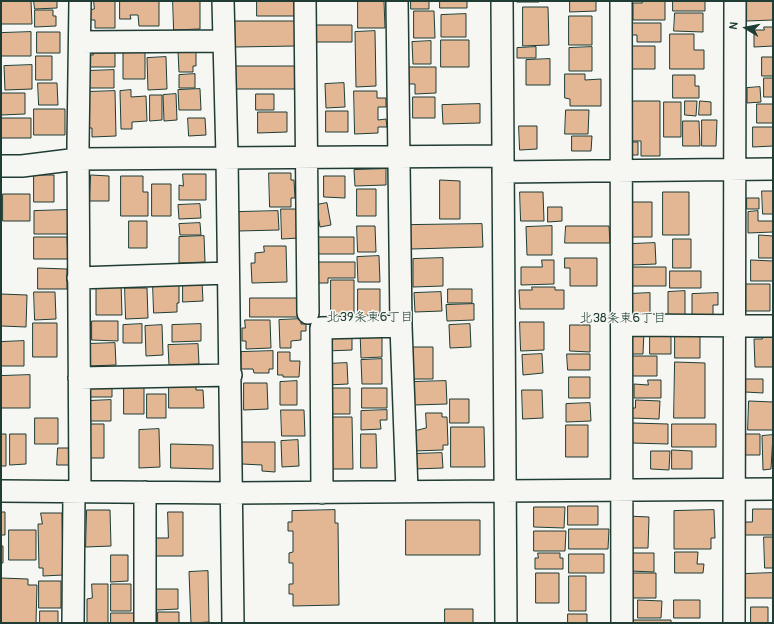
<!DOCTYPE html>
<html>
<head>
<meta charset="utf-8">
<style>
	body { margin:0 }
	#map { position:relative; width:774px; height:624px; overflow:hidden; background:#f6f6f2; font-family:Pangolin,sans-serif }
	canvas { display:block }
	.frame { position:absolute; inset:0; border:2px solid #1f3d34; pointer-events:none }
	.north { position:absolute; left:726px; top:8px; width:40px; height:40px; -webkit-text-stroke:3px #f6f6f2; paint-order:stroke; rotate:280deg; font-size:11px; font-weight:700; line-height:16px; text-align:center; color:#1f3d34 }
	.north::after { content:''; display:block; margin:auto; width:14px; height:18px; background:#1f3d34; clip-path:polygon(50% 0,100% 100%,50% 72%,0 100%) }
</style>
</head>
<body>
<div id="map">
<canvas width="774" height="624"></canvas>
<div class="frame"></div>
<div class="north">N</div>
</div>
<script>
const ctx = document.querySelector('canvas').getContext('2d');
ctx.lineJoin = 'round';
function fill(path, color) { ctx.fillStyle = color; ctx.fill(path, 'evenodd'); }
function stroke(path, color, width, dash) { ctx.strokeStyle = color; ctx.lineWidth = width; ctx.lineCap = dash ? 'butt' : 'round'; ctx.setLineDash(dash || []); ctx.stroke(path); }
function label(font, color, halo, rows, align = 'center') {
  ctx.font = font + ' Pangolin,"Klee One",sans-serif'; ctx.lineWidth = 3; ctx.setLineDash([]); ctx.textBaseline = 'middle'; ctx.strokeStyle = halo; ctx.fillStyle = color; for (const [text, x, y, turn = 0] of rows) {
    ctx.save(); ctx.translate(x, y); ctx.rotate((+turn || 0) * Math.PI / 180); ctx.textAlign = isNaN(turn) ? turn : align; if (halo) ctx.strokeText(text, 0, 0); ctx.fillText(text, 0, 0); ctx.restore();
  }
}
const building = new Path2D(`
	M1 1H31L32 24H1Z
	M34 1H57V8L35 9Z
	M94 1H115V28H95V20H89V10L94 9Z
	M120 1H159V26H139L138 15H130L131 19H120Z
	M173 1H200V29L174 30Z
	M257 1H295V16H257Z
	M358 1H384L385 28H358Z
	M411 1H429V9H411Z
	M440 1H467V8H440Z
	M517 1H539V2H517Z
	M570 1H596V11L570 12Z
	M642 1H665V20H633V3H642Z
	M673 1H705V11H673Z
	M747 1H773V20L747 21Z
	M523 7H548L549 45 523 46Z
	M35 10H53V16H56V26L35 27Z
	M414 11H434L435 38H414Z
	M675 13H703V32L674 31Z
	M466 14V37H441V15Z
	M569 16H592V45H569Z
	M235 21H296V46L235 47Z
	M632 23H661V42H637V35H632Z
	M314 25H352V42H314Z
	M764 27H773V46L754 47V30H764Z
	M375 31 376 86 356 87 355 32Z
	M31 32V56H1V33Z
	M37 32H60V53H37Z
	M670 34H694V50H704V69H670Z
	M441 40H469V67H441Z
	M431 41V64H413L412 42Z
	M631 46H655V69H631Z
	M536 47V58H517V48Z
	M592 47V71H569V48Z
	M196 50V66H193V72H179L178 51Z
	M93 51H115V67H88V55H93Z
	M145 52V79H123V53Z
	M36 56H52V80H36Z
	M166 57 167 89 148 90 147 58Z
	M762 57H773V76H762Z
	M550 59V85H526V60Z
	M32 65V89L5 90 4 66Z
	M236 66H296V89H236Z
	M409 67H436V93L415 94V84H409Z
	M114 70V88H87V71Z
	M195 74V88H179V75Z
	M565 74H585V80L601 79V106H570V99L565 98Z
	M673 75H695V86H699V98H673Z
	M764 78H773V97H764Z
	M38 83H57L58 105H39Z
	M344 83 345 107 326 108 325 84Z
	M760 87 761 102 747 103V88Z
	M200 89 201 110H179L178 90Z
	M131 90V97L146 96 147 121 132 122V129H121L120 91Z
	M115 91 116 136 92 137V128H86V92Z
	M354 91H377V98H386V107H378V120L386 119 387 127H378V133L355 134Z
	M1 93H25V114L1 115Z
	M176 94 177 120 164 121 163 95Z
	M256 94H274V110H256Z
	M150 95H162V120L150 121Z
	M413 97H435V118H413Z
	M628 101H660V156H641V141H628Z
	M685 101H697L696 116 685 115Z
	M700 101 711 102V115H699Z
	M664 102H681V137H664Z
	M480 104V123L443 124 442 105Z
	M757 104H773V123H757Z
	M34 109H65V135H34Z
	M566 110H589L588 134H565Z
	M326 111H348V132H326Z
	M258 112H287V132L258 133Z
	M1 118H31V138H1Z
	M188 118H205L206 135 189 136Z
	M702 120H717L716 146H702Z
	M683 121H699L700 146H683Z
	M519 126H537V149L520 150Z
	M753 127H773V146L753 147Z
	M572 136H592L591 151H572Z
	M629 142H638V155H629Z
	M386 169V185L355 186 354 170Z
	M269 173H291V180H294L295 198H291V207H270Z
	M183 174H206V200H179V185L183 186Z
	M34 175H54V202H34Z
	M91 175 109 176V201H90Z
	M121 176H143V192H148V216H121Z
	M324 176H345V198L324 197Z
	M440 180 460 181V219H440Z
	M152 184H171V216H152Z
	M357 189H376V216H357Z
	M762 191H773V214H763Z
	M520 192H543L544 221H521Z
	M663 192H689V235H663Z
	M3 194H30V221H3Z
	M747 198H759V209H747Z
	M626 202H652V237H627Z
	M327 203 331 225 320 227 316 205Z
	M200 204 201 218 179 219 178 205Z
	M548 207H562V221L548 222Z
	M281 209H298L299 238 282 239Z
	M68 210V234H34V211Z
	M278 211 279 230 238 231V212Z
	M758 211V221H773V232L748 233V212Z
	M129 221H147V248H129Z
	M200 223 201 235H180L179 224Z
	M482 224 483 247 411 249 410 225Z
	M357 226H375L376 252H358Z
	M552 226V255H527L526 227Z
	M566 226H609L610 243H565Z
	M759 235 773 236V258H759Z
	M204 236 205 262 179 263V237Z
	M34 237H67L68 259H34Z
	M316 237H354V254H316Z
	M673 239H691V268H673Z
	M655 243 656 264 632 265 631 244Z
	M264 246H286L287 282 252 283 251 263H255V253L264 252Z
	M379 256 380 282H358L357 257Z
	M443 258V286L413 287V259Z
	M565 258H597V286H570V268H565Z
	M542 260H554V284L521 285V267H542Z
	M751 260 773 261V281H751Z
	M316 262H355V278H328V283H316Z
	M627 267H666V286H627Z
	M38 268 67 269V289H38Z
	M670 271H701V288H670Z
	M331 280H354V317H331Z
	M121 282 122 315H96V283Z
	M183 282H202L203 301 183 302Z
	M746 284H770V311H746Z
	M153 285H179V303H177V312L154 313Z
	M532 287H555V290H564V309H520L519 290H532Z
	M125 288H147L148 318 126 319Z
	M358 289H380V316H358Z
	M448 289H472V303H448Z
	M685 291V319H668V292Z
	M34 292H55L56 319 35 320Z
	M441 292 442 311 415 312 414 293Z
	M650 293V317H627L628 294Z
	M718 293V305H713V318H692V294Z
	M1 294 27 295 26 327 1 326Z
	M250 298H297L298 317H250Z
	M474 304V320L447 321 446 305Z
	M301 319V324H306V331H301V340L291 341V348H280L279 320Z
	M245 320H270L271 348 246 349V341H242V328H245Z
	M92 321H118V341L92 340Z
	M520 322H544V350L521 351Z
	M33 323H57V357H33Z
	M142 324V343H123V325Z
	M201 324V341L172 342V325Z
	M470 324 471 347 450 348 449 325Z
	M162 325 163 355 146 356 145 326Z
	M570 325H590V352L570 351Z
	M629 330 644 331 643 354H629Z
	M382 331V357L361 358 360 332Z
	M352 333V350L326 351V334Z
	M675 333H700V358H675Z
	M762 334H773V367H755L754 339H762Z
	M650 335H671V354H650Z
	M24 341V366H1V342Z
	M115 343 116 365 88 366 87 344Z
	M198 344 199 364 169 365 168 345Z
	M413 347H433V379H414Z
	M273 351V369H269V373H254L253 369H241V352Z
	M278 352H290V361H300L299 377H283V375H278Z
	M542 354 543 373 523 375 522 355Z
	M567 354H590V370H568Z
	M629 356H657V376H629Z
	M382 359V384H362L361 360Z
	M675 362 705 363V418H674Z
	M347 363 348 384 327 385 326 364Z
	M30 375V408H1V376Z
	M569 377H590V398H569Z
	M745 379H763V393L745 392Z
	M648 380H661V398H634V384L648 385Z
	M112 381V397H88V382Z
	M297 381V405H280V382Z
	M446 381 447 404 413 405 412 382Z
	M169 382H196V390H203L204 408H169Z
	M124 383H144V414H124Z
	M244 383H267L268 409 244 410Z
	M329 388H350V414H329Z
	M362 388H387V408H362Z
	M522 390H542L543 418 523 419Z
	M147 394H166V418H147Z
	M450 399H469V423H450Z
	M111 400V421H88V401Z
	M636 400 660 401 659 419 631 418V408H635Z
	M749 401 773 402V430H748Z
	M590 403 591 421 566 422V404Z
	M281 410H304L305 436H282Z
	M387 410V420H380L381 429 361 430V411Z
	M426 413H442V417H447L448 445H443V450L414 451V431L426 428Z
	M327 417H352L353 469H328Z
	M35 418H58V444H35Z
	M633 423 668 424V444L632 443Z
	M88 424H104V458H88Z
	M672 424H716V447H672Z
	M566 425H588V457H566Z
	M451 427H484L485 467H451Z
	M159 429 160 467 139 468V430Z
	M1 434H6V466H1Z
	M10 434H26V464L10 465Z
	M361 434H376L377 468H361Z
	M744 434H760V455H744Z
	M773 435 771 469 763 470 762 436Z
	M298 440 299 466 282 467 281 441Z
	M242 442H275V472L262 471V465L242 464Z
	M171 444 213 445V469L171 468Z
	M58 448H70L69 465H57Z
	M672 450 692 451V469H672Z
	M651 451H670L669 470 651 469Z
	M442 453 443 468 414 469 413 454Z
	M568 506H598V525H568Z
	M534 507H565L564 528 534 527Z
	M753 509H773V535H745V522H752Z
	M87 510H110L111 546 86 547Z
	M335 510V523H338L339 605 293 606V594H289V584H293V563H289V553L293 552V531H288V522H292V511Z
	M714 510 715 538H711V549H674V511Z
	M1 512H5V535H1Z
	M168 512H183V556H155L154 538H168Z
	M41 513H62L63 575 43 576V568H39L38 524H42Z
	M627 516 649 517 648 548H627Z
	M406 520H480V555H406Z
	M569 529H609L608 549H569Z
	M9 530H36V560H9Z
	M534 531H566L565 551H534Z
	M764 537H773V568H765Z
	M1 546H3V563H1Z
	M675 552H698L697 564H704L703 573H675Z
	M538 553H560V558H563V569H535V558H538Z
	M631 553H654V572L630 571Z
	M569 554H604V573H569Z
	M111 555H128V581L111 582Z
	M208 571 209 622 191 623 189 572Z
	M536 573H559V603H536Z
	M632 573H656V598H632Z
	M773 573V598H744V574Z
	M569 576H586V611H569Z
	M1 578 28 579V585H37L36 623H1Z
	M39 581H61V608H39Z
	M92 584H108V623H87V599L92 598Z
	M111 584H131V611H111Z
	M157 589H178V609L157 610Z
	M638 600 662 601 661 618H638Z
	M674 600H700V618H674Z
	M751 607H768V623H751Z
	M445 609H473V623H445Z
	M40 611H58V623H40Z
	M158 612H179V623H158Z
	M111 613H138V623H111Z
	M568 614H587V623H568Z
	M633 620H671V623H633Z`);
const minor = new Path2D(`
	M223 1 227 157 233 623
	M305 1 308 313
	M397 1 401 326 407 491
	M502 1 506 623
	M621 1 622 623
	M80 42 224 41
	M1 166H22L78 159 503 156
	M503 172 773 169
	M78 278 228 273
	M622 325 773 326
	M79 378 231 375
	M1 491 232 493 773 489
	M80 491 78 145 80 1
	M322 493 321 328 401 326
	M73 623 74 491
	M145 623V492
	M734 623 735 1`);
const neighbourhoodNames = [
	["北39条東6丁目",370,318],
	["北38条東6丁目",623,319]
];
fill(building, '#e4b794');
stroke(building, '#1f3d34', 1);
stroke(minor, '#1f3d34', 24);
stroke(minor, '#f6f6f2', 21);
label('13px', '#1f3d34', '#f6f6f2', neighbourhoodNames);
</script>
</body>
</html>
